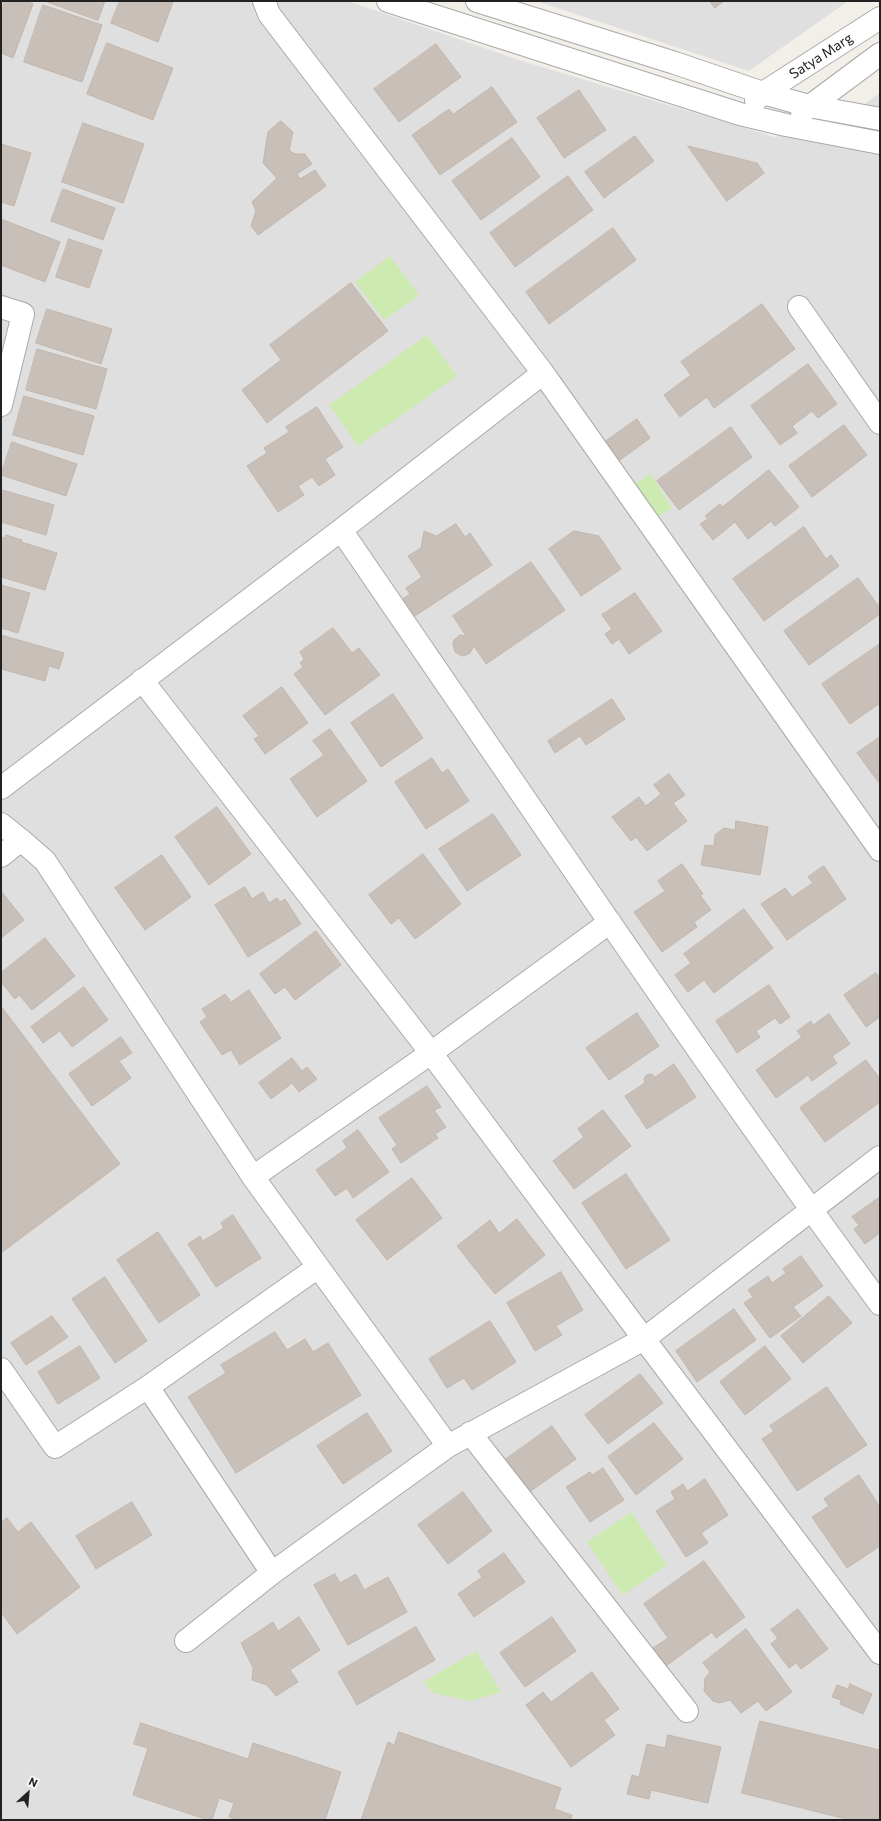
<!DOCTYPE html>
<html>
<head>
<meta charset="utf-8">
<style>
	body { margin:0 }
	#map { position:relative; width:881px; height:1821px; overflow:hidden; background:#f2efe9; font-family:Commissioner,sans-serif }
	canvas { display:block }
	.frame { position:absolute; inset:0; border:2px solid #222; pointer-events:none }
	.north { position:absolute; left:8px; top:1773px; width:40px; height:40px; -webkit-text-stroke:3px #fff; paint-order:stroke; rotate:26deg; font-size:11px; font-weight:700; line-height:16px; text-align:center; color:#222 }
	.north::after { content:''; display:block; margin:auto; width:14px; height:18px; background:#222; clip-path:polygon(50% 0,100% 100%,50% 72%,0 100%) }
</style>
</head>
<body>
<div id="map">
<canvas width="881" height="1821"></canvas>
<div class="frame"></div>
<div class="north">N</div>
</div>
<script>
const ctx = document.querySelector('canvas').getContext('2d');
ctx.lineJoin = 'round';
function fill(path, color) { ctx.fillStyle = color; ctx.fill(path, 'evenodd'); }
function stroke(path, color, width, dash) { ctx.strokeStyle = color; ctx.lineWidth = width; ctx.lineCap = dash ? 'butt' : 'round'; ctx.setLineDash(dash || []); ctx.stroke(path); }
function label(font, color, halo, rows, align = 'center') {
  ctx.font = font + ' Commissioner,sans-serif'; ctx.lineWidth = 3; ctx.setLineDash([]); ctx.textBaseline = 'middle'; ctx.strokeStyle = halo; ctx.fillStyle = color; for (const [text, x, y, turn = 0] of rows) {
    ctx.save(); ctx.translate(x, y); ctx.rotate((+turn || 0) * Math.PI / 180); ctx.textAlign = isNaN(turn) ? turn : align; if (halo) ctx.strokeText(text, 0, 0); ctx.fillText(text, 0, 0); ctx.restore();
  }
}
const residential = new Path2D(`
	M1 1H348L522 61 775 137 853 112 880 93V1820H1Z
	M536 1H848L749 71Z`);
const grass = new Path2D(`
	M390 256 419 295 384 320 355 282Z
	M427 335 457 376 358 446 329 405Z
	M651 474 672 508 653 520 632 486Z
	M631 1512 667 1565 623 1595 587 1542Z
	M476 1651 501 1692 471 1701 433 1693 423 1682Z`);
const building = new Path2D(`
	M5 1H25L33 4 13 58 1 53V12Z
	M45 1H105L98 20Z
	M120 1 173 2 158 42 111 23Z
	M710 1H724L715 8Z
	M43 5 102 25 82 82 24 62Z
	M107 43 173 68 153 120 87 94Z
	M436 44 461 77 399 122 374 89Z
	M492 87 517 122 440 175 412 135 449 109 453 114Z
	M579 90 606 130 564 158 537 118Z
	M281 121 293 132 289 151 296 154H305L312 164 297 174 300 179 315 170 326 186 258 235 251 226 256 211 252 202 277 178 263 163 268 132Z
	M83 123 144 144 123 203 62 182Z
	M635 136 654 161 604 198 585 172Z
	M512 138 540 177 481 220 452 181Z
	M1 144 31 153 14 206 1 202Z
	M688 146 757 163 764 173 727 201Z
	M568 176 593 210 515 267 490 233Z
	M63 189 115 208 103 240 51 221Z
	M1 219 60 242 45 282 1 265Z
	M613 228 636 260 549 324 526 292Z
	M69 239 102 250 89 288 56 277Z
	M351 283 388 331 267 423 242 390 281 360 270 345Z
	M762 304 795 349 714 408 707 397 680 417 664 395 691 375 681 362Z
	M47 309 112 329 101 364 36 343Z
	M37 349 107 369 96 409 26 390Z
	M808 364 837 404 818 418 812 411 792 426 797 433 780 445 751 406Z
	M24 396 94 416 83 455 13 435Z
	M317 407 343 447 325 459 335 475 319 486 312 477 298 486 304 495 278 512 247 466 267 453 264 448 289 432 286 427Z
	M637 419 650 438 616 463 602 444Z
	M844 425 867 455 812 497 789 466Z
	M731 427 752 457 679 510 657 481Z
	M12 442 77 464 66 496 1 475Z
	M769 470 799 507 775 526 771 521 748 539 735 522 713 540 700 524 708 519 705 516 720 504 722 507Z
	M2 490 54 505 46 535 1 522Z
	M456 524 465 537 470 533 492 565 412 618 400 601 410 594 406 588 422 577 408 556 421 548 424 531 436 536Z
	M804 527 826 559 831 555 839 566 764 621 733 579Z
	M574 531 599 536 621 569 581 596 549 549Z
	M6 535 22 540 21 542 57 553 45 590 1 577V537L5 538Z
	M531 562 565 610 486 664 474 646 470 653 466 655 462 656 455 652 453 644 454 640 460 635 466 636 453 616Z
	M858 578 880 608V614L809 665 784 631Z
	M1 585 30 593 18 633 1 628Z
	M635 593 662 631 629 654 619 639 612 644 605 634 612 629 602 615Z
	M333 628 352 653 359 648 380 675 325 715 294 674 303 667 300 663 304 659 300 652Z
	M1 635 64 653 59 669 49 666 45 681 1 669Z
	M880 644V703L850 724 822 684Z
	M282 687 308 723 265 754 254 739 259 736 243 716Z
	M393 694 423 738 381 767 351 723Z
	M612 699 625 719 586 745 580 736 555 753 548 741Z
	M330 729 367 781 317 817 290 779 324 755 313 741Z
	M880 737V784L857 753Z
	M432 758 442 773 448 769 469 801 426 829 395 782Z
	M669 774 685 795 673 803 687 821 647 851 636 837 631 841 612 817 639 797 646 806 661 794 654 785Z
	M217 807 251 854 209 885 175 837Z
	M493 814 521 855 467 891 439 849Z
	M736 821 768 827 760 875 701 865 705 845 714 846 715 835 724 828 735 830Z
	M423 854 461 904 415 939 399 918 391 924 369 895Z
	M162 855 191 897 145 930 115 888Z
	M682 864 703 894 700 895 711 910 694 922 697 927 662 952 634 912 665 891 658 881Z
	M824 866 846 899 787 940 761 904 785 888 792 897 813 883 808 877Z
	M245 887 252 899 263 892 269 903 277 898 280 902 285 899 301 924 248 957 215 905Z
	M1 891 24 920 1 938Z
	M744 909 773 948 714 993 704 980 688 992 675 975 691 963 684 954Z
	M316 931 341 965 295 1000 285 987 275 994 260 974Z
	M45 938 75 976 32 1010 19 995 15 999 1 982V973Z
	M876 973 880 978V1017L866 1027 844 995Z
	M769 985 790 1017 780 1024 775 1018 756 1031 760 1037 737 1053 716 1021Z
	M84 987 108 1020 72 1047 60 1031 43 1043 31 1027Z
	M249 990 281 1038 240 1065 231 1050 222 1055 200 1022 207 1017 202 1009 225 994 231 1002Z
	M1 1006 120 1164 1 1253Z
	M637 1013 659 1046 609 1080 586 1048Z
	M829 1014 850 1044 832 1056 837 1063 812 1081 808 1075 776 1098 756 1070 802 1037 797 1031 811 1021 813 1025Z
	M121 1037 132 1053 119 1061 131 1078 92 1106 69 1074Z
	M292 1058 302 1071 307 1067 317 1079 299 1092 292 1083 271 1099 259 1083Z
	M866 1060 880 1079V1102L825 1142 800 1108Z
	M674 1064 696 1097 647 1129 625 1096 645 1083 644 1078 647 1075 651 1074 655 1077Z
	M427 1086 441 1107 434 1110 446 1127 435 1134 438 1138 401 1163 392 1149 397 1145 379 1118Z
	M603 1110 631 1146 574 1189 553 1161 584 1137 578 1129Z
	M358 1130 389 1172 353 1198 347 1188 335 1196 316 1170 347 1148 343 1141Z
	M626 1174 670 1240 626 1269 582 1203Z
	M412 1178 442 1218 387 1260 356 1220Z
	M880 1197V1233L865 1244 854 1229 859 1225 852 1217Z
	M233 1215 261 1258 216 1287 188 1244 200 1236 203 1241 224 1228 221 1223Z
	M517 1219 545 1255 495 1294 457 1246 490 1220 499 1233Z
	M158 1232 200 1295 159 1323 117 1260Z
	M801 1256 823 1286 793 1307 801 1316 770 1338 744 1303 753 1297 748 1290 768 1276 772 1283 786 1273 783 1269Z
	M561 1272 583 1310 556 1326 562 1335 535 1351 507 1303Z
	M105 1277 147 1341 115 1363 72 1299Z
	M829 1296 852 1323 803 1363 781 1336Z
	M734 1309 756 1340 697 1382 676 1351Z
	M52 1316 68 1337 26 1365 11 1343Z
	M490 1321 516 1362 472 1390 464 1378 447 1388 429 1359Z
	M275 1332 287 1350 305 1339 313 1352 328 1343 361 1395 236 1473 188 1397 226 1373 221 1365Z
	M80 1346 100 1378 58 1404 38 1372Z
	M765 1346 791 1379 745 1415 720 1382Z
	M640 1374 663 1403 608 1444 585 1415Z
	M827 1387 867 1445 797 1491 762 1439 774 1431 770 1426Z
	M367 1413 392 1451 343 1484 317 1446Z
	M654 1423 683 1459 636 1495 608 1457Z
	M552 1426 576 1459 521 1498 498 1465Z
	M603 1468 624 1500 590 1522 566 1487 590 1472 592 1475Z
	M859 1475 880 1507V1546L847 1568 812 1517 829 1506 824 1499Z
	M705 1479 728 1515 701 1533 708 1543 686 1557 656 1511 675 1499 671 1492 683 1484 687 1491Z
	M463 1492 492 1531 448 1564 418 1525Z
	M132 1502 152 1535 96 1569 76 1536Z
	M7 1518 18 1532 31 1522 80 1587 17 1634 1 1612V1523Z
	M504 1553 525 1582 474 1617 458 1594 482 1577 478 1571Z
	M704 1561 745 1617 716 1638 712 1632 666 1666 653 1648 668 1638 644 1604Z
	M335 1574 340 1583 356 1574 364 1590 388 1577 407 1612 348 1645 314 1585Z
	M798 1609 828 1649 801 1669 796 1663 789 1668 771 1644 778 1638 771 1630Z
	M299 1617 320 1650 290 1670 298 1682 276 1696 267 1685 252 1680 253 1668 241 1643 273 1622 278 1631Z
	M552 1617 576 1651 525 1687 500 1653Z
	M416 1627 435 1660 357 1705 338 1672Z
	M746 1629 792 1692 766 1711 758 1701 741 1713 730 1700 719 1703 713 1701 704 1691 705 1678 710 1672 703 1663Z
	M592 1672 619 1709 604 1720 615 1735 571 1767 526 1705 543 1692 551 1702Z
	M850 1684 872 1694 863 1714 840 1704 841 1700 832 1697 837 1685 848 1689Z
	M760 1721 880 1750V1820H850L742 1793Z
	M141 1723 248 1759 253 1743 341 1772 325 1820H238L229 1817 234 1803 219 1798 212 1820H208L133 1795 148 1748 134 1744Z
	M399 1732 561 1788 554 1809 572 1815 571 1820H361L388 1742 394 1745Z
	M668 1735 721 1747 708 1803 651 1790 649 1799 627 1794 632 1775 639 1777 647 1744 665 1748Z`);
const minor = new Path2D(`
	M264 1 269 14 543 373 880 850
	M388 1 740 114 786 125 880 143
	M477 1 675 63 763 93 809 106 880 119
	M756 100 763 93 880 18
	M802 112 880 54
	M1 307 23 314 1 405
	M799 307 880 423
	M341 530C519 789 694 1051 880 1304
	M142 680 431 1053 644 1339 880 1157
	M1 788 341 530 543 373
	M1 824 21 840 45 861 253 1177 448 1446 644 1339 880 1653
	M1 856 21 840
	M253 1177 431 1053 610 922
	M1 1369 55 1447 148 1387 318 1267
	M148 1387 272 1573
	M470 1433 687 1711
	M186 1641 272 1573 448 1446`);
const streetNames = [
	["Satya Marg",821,56,-33]
];
fill(residential, '#e0dfdf');
fill(grass, '#cdebb0');
fill(building, '#c7bfb8');
stroke(building, '#c4b6ab', 1);
stroke(minor, '#a9a9a9', 24);
stroke(minor, '#fff', 22);
label('14px', '#222', '#fff', streetNames);
</script>
</body>
</html>
